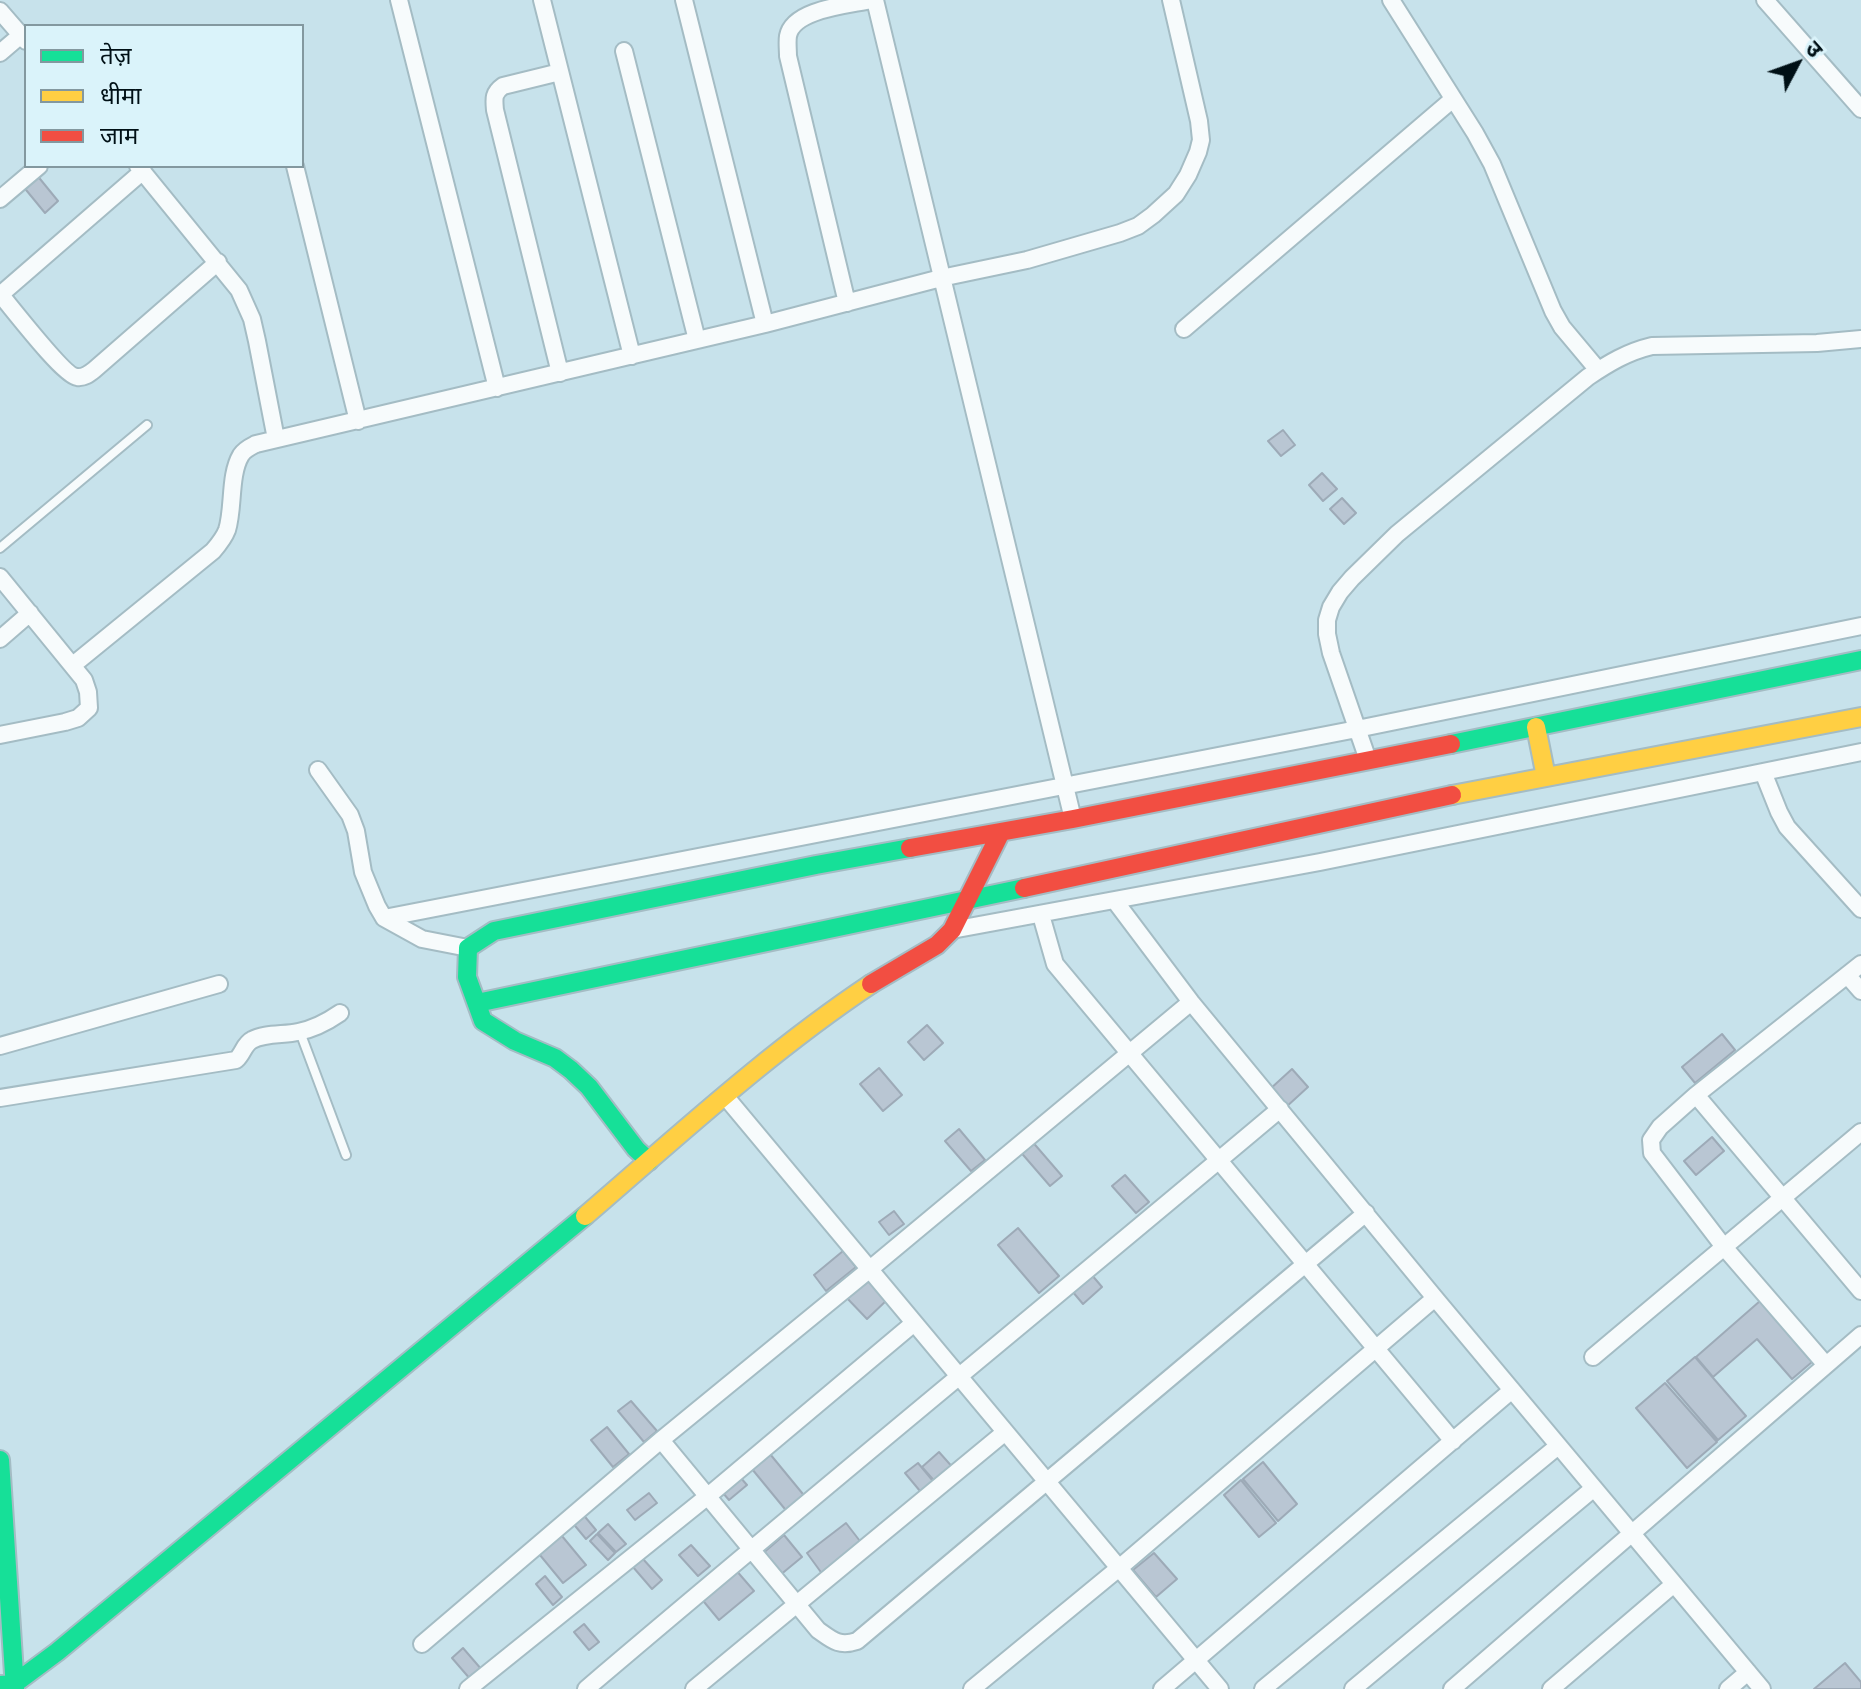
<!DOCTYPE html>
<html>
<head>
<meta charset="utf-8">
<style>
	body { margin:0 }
	#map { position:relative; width:1861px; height:1689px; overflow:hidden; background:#c7e2eb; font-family:"Open Sans","Noto Sans Devanagari",sans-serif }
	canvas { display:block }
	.legend { position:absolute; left:24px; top:24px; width:280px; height:144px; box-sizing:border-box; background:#daf3fa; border:2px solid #83989f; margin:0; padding:10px 14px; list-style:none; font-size:24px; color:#001016 }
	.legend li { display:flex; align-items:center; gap:16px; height:40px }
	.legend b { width:40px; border:2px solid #83989f }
	.north { position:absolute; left:1757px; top:24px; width:80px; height:80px; -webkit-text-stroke:6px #daf3fa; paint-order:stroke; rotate:49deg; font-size:22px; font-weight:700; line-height:32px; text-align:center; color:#001016 }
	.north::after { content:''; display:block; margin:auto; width:28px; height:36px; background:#001016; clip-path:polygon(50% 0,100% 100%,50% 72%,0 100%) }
</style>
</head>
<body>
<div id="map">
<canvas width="1861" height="1689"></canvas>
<ul class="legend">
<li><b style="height:10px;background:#16e098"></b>तेज़</li>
<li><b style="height:10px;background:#ffcf43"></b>धीमा</li>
<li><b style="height:10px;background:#f24e42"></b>जाम</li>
</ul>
<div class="north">उ</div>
</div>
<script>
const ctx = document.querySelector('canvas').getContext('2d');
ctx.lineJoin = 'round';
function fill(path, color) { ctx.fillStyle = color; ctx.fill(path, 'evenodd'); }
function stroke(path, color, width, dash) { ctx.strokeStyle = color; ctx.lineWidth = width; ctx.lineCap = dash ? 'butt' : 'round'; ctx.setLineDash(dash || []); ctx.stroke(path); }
const building = new Path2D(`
	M36 174 58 201 45 213 22 185Z
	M1283 430 1295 445 1281 456 1268 441Z
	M1322 473 1337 489 1323 501 1309 485Z
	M1342 498 1356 513 1344 524 1330 509Z
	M927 1025 943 1043 924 1060 908 1042Z
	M1722 1034 1735 1050 1695 1083 1682 1067Z
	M879 1068 902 1095 883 1111 860 1084Z
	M1292 1069 1308 1087 1285 1108 1269 1090Z
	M959 1129 985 1160 971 1171 945 1141Z
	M1712 1137 1724 1151 1696 1175 1684 1161Z
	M1030 1139 1062 1176 1050 1186 1018 1149Z
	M1125 1175 1149 1202 1136 1213 1112 1186Z
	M894 1211 904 1224 889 1235 879 1222Z
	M1018 1228 1059 1276 1039 1293 998 1245Z
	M843 1251 856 1267 826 1291 814 1275Z
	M1091 1274 1102 1287 1083 1304 1072 1291Z
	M867 1276 888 1299 867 1319 845 1296Z
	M1760 1301 1812 1362 1792 1379 1757 1339 1713 1377 1696 1357Z
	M1695 1357 1746 1416 1718 1440 1667 1381Z
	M1665 1383 1717 1442 1687 1468 1636 1408Z
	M631 1401 657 1431 644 1442 618 1411Z
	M607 1427 629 1454 613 1467 591 1440Z
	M939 1452 955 1470 938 1485 922 1467Z
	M770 1454 807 1499 789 1514 752 1469Z
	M1263 1462 1297 1504 1278 1521 1243 1479Z
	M918 1463 938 1487 925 1497 905 1473Z
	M740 1477 747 1485 729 1500 723 1493Z
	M1241 1480 1276 1523 1259 1537 1224 1495Z
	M649 1493 657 1503 635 1520 627 1510Z
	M581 1512 596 1530 586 1539 571 1521Z
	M846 1523 863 1545 823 1575 807 1553Z
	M608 1524 626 1544 616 1552 598 1533Z
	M557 1530 586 1565 563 1583 535 1549Z
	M597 1534 615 1553 608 1560 590 1541Z
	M784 1535 802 1557 779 1576 761 1555Z
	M691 1545 710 1566 698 1576 679 1555Z
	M1154 1553 1177 1579 1156 1597 1133 1570Z
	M643 1559 662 1580 652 1589 633 1567Z
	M735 1569 754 1591 719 1620 700 1597Z
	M545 1576 562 1597 553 1605 536 1584Z
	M584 1624 599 1642 589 1650 574 1632Z
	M463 1648 482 1670 471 1680 452 1658Z
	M1845 1663 1861 1682V1689H1814Z`);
const lane = new Path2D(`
	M0 548 147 425
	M300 1032 346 1155`);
const street = new Path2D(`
	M399 0 497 388
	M542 0 632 356
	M684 0 765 324
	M875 0 1073 819
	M1391 0 1475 133 1492 164 1553 311 1562 327 1598 370
	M1765 0 1861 109
	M0 11 26 41
	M624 51 697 340
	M0 53 21 35
	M560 72 503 86C493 93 494 99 495 110L560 373
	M138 166 239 290 252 319 257 341 276 439
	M295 166 358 421
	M0 199 39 166
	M0 294C12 308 64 376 77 377 84 378 89 374 94 370L218 262
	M0 295 143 171
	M847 303 788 56C788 50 787 42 788 36 793 9 849 5 871 0
	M1184 329 1453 99
	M0 577 84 680 88 692 89 708 78 718 65 722 0 735
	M0 639 30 613
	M73 665 213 551C219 544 224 538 227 530 234 508 229 475 241 455 245 449 250 447 256 444L765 324 941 278 1027 260 1120 233 1138 226 1153 215 1176 194 1188 175 1198 152 1201 140 1199 121 1171 0
	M1368 760 1331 653 1327 634V620L1331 607 1340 592 1352 578 1397 534 1588 377C1609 363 1627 352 1652 346L1817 343 1861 339
	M318 770 350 815 356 831 363 872 377 906 384 918 422 939 468 948
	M1763 772 1779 812 1787 827 1861 909
	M1115 901 1191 1002 1435 1298 1762 1689
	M1041 915 1055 964 1453 1441
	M384 918 1357 729 1861 626
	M952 930 1320 862 1861 752
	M1847 975 1861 991
	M0 1046 219 984
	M1696 1095 1861 1291
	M725 1096 1220 1689
	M0 1098 236 1060C243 1054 244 1044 252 1040 264 1033 284 1035 298 1032 314 1029 327 1022 340 1013
	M1593 1357 1861 1132
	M1826 1365 1724 1247 1652 1153 1651 1140 1660 1127 1696 1095 1861 964
	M661 1440 818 1630C832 1640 839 1647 857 1641L1366 1213
	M422 1644 661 1440 870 1269 1191 1002
	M468 1689 708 1496 914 1323
	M586 1689C815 1494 1049 1303 1280 1109
	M694 1689 1004 1433
	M972 1689 1119 1568 1435 1298
	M1162 1689 1512 1390
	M1263 1689 1558 1446
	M1353 1689 1594 1488
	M1452 1689 1861 1335
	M1551 1689 1674 1584
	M1728 1689 1748 1672`);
const fast = new Path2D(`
	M1451 744 1861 660
	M477 1003 1024 888
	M649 1161 636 1149 589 1087 571 1070 555 1058 515 1041 483 1021 467 977 468 948 494 931 816 865 910 848
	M0 1460 15 1689
	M0 1685 14 1684 57 1652 585 1216`);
const slow = new Path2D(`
	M1536 727 1546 777
	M1452 795 1861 717
	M585 1216C678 1136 769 1052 871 984`);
const jam = new Path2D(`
	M910 848 1073 819 1451 744
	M1024 888 1452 795
	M871 984 937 945 952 930 1001 832`);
fill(building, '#b9c6d3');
stroke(building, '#9daab7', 2);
stroke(lane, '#a4bcc4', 12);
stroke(street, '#a4bcc4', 20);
stroke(fast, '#a4bcc4', 22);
stroke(slow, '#a4bcc4', 22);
stroke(jam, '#a4bcc4', 22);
stroke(lane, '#f7fbfc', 8);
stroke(street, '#f7fbfc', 16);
stroke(fast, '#16e098', 18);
stroke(slow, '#ffcf43', 18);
stroke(jam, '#f24e42', 18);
</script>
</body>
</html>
